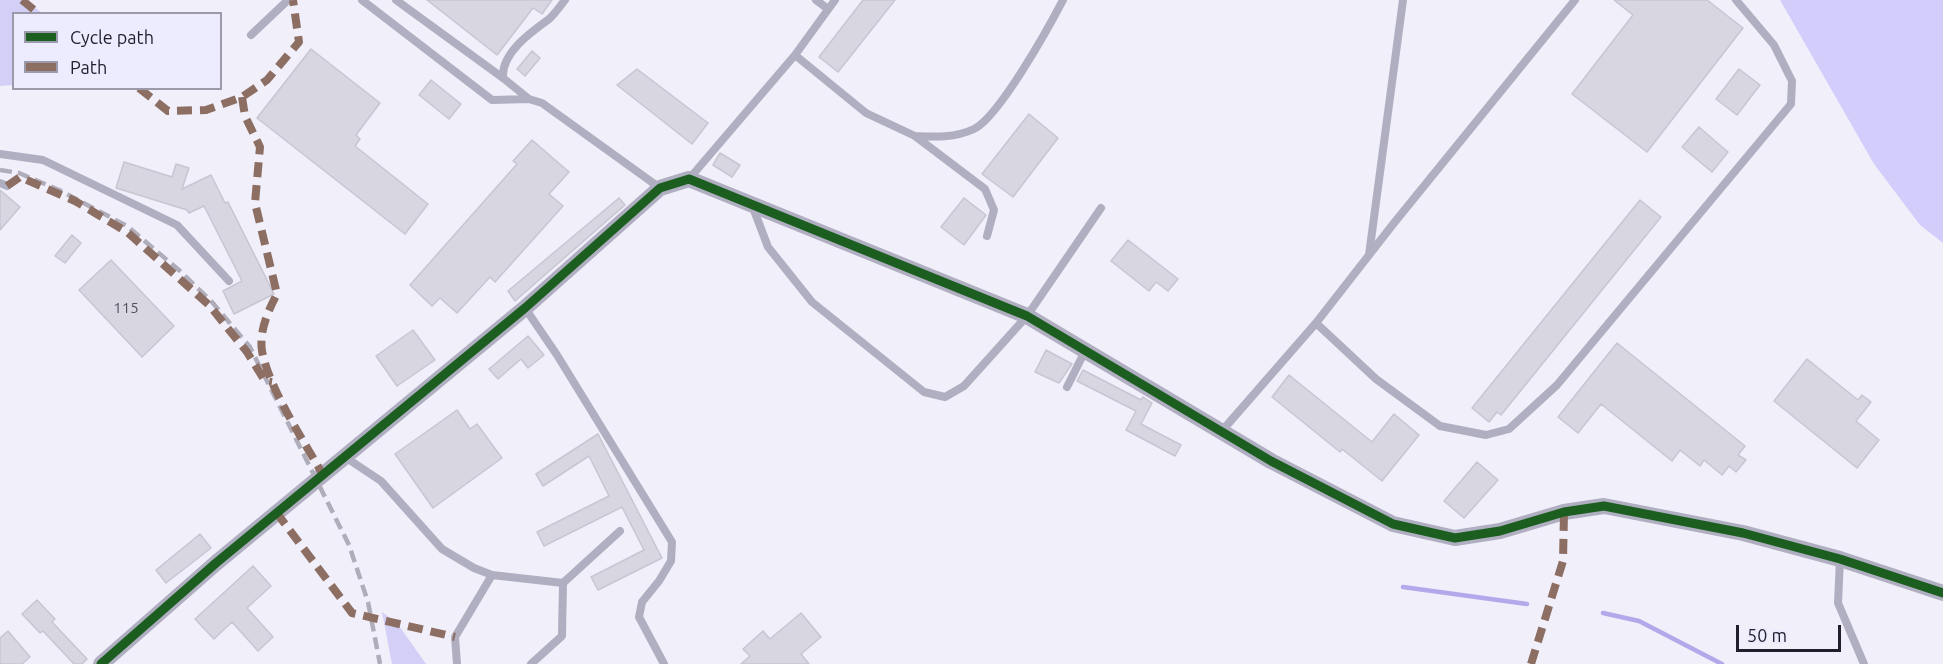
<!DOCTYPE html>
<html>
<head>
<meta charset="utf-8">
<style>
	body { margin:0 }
	#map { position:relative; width:1943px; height:664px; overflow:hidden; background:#f0effa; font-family:Ubuntu,sans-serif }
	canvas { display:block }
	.legend { position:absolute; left:12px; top:12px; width:210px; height:78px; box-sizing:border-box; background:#edebfe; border:2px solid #9b99aa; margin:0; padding:8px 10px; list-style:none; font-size:18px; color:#201f2b }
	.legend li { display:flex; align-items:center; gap:12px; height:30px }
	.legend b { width:30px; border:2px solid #9b99aa }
	.scale { position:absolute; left:1736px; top:625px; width:105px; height:27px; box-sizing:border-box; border:3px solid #201f2b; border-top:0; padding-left:8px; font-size:18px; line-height:21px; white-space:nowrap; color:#201f2b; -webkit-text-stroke:4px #edebfe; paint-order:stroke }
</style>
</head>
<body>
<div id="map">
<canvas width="1943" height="664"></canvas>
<ul class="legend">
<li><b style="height:8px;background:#1b5e20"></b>Cycle path</li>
<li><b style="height:8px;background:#8d6e63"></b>Path</li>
</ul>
<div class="scale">50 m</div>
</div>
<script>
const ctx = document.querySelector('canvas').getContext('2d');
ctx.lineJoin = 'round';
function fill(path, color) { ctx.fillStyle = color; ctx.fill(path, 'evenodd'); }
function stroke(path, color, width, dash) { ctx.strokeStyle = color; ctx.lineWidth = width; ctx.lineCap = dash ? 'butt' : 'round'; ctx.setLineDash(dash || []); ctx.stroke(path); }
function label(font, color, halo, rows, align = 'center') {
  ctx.font = font + ' Ubuntu,sans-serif'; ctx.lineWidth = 6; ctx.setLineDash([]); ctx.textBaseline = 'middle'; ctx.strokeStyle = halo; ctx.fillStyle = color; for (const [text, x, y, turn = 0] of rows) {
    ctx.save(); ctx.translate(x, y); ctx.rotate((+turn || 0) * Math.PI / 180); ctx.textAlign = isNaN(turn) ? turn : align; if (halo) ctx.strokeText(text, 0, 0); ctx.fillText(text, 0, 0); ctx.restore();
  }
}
const green = new Path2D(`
	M0 0H24L42 13 14 14 13 85 0 86Z
	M382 612 397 623 426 664H392Z`);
const forest = new Path2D(`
	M1780 0H1943V243L1920 225 1874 164Z`);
const stream = new Path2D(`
	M1403 587 1527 604
	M1603 613 1639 621 1722 664`);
const building = new Path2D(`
	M427 0H552L542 14 533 8 497 55Z
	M863 0H895L838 72 819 57Z
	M1614 0H1707L1743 28 1647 152 1572 94 1633 15Z
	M311 49 380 103 356 135 360 139 355 146 428 204 405 234 257 118Z
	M532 51 540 58 525 76 517 69Z
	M637 69 708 123 692 144 617 85Z
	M1739 69 1760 85 1737 115 1716 99Z
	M431 80 461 104 449 119 419 95Z
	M1029 114 1058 138 1013 197 982 174Z
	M1699 127 1728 152 1712 172 1682 147Z
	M532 140 569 172 549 194 563 206 495 282 490 277 457 313 440 298 432 306 410 285 517 164 513 161Z
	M720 153 740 165 732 177 713 165Z
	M124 162 172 177 176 164 189 168 182 189 211 175 225 203 228 202 274 294 234 314 223 291 242 281 204 206 189 213 187 210 116 188Z
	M0 190 20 207 0 230Z
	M619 198 625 205 515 301 508 291Z
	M964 198 986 215 964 245 941 227Z
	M1640 200 1661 217 1501 415 1497 412 1489 422 1472 408Z
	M72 235 81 243 65 263 55 256Z
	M1128 240 1178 279 1168 291 1156 282 1149 291 1111 261Z
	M111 260 174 326 142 357 79 290Z
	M413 330 435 360 397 386 376 356Z
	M528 336 544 355 528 368 521 359 498 379 489 369Z
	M1617 343 1745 446 1738 455 1746 460 1736 472 1729 466 1722 475 1704 460 1700 466 1680 450 1672 461 1601 404 1578 433 1558 417Z
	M1046 350 1072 364 1059 383 1035 372Z
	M1807 359 1858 400 1862 395 1871 402 1856 421 1879 440 1857 468 1774 401Z
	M1083 370 1141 400 1143 397 1152 403 1141 424 1181 445 1175 456 1126 430 1136 411 1077 381Z
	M1289 375 1372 442 1394 414 1419 435 1382 481 1342 449 1340 452 1272 397Z
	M457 410 470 429 477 424 502 458 433 508 395 454Z
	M598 434 662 558 598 590 591 577 644 550 622 507 544 546 537 532 609 496 589 456 543 486 536 474Z
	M1477 462 1498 480 1464 518 1444 501Z
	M200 534 211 548 166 583 156 570Z
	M253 566 271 586 247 608 273 637 258 651 232 622 214 639 195 619Z
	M37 600 55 619 52 622 87 659 82 664H74L43 631 40 633 22 614Z
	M801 613 821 637 801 654 809 664H741L750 656 743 649 763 631 770 639Z
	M8 631 30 657 22 664H0V638Z`);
const service = new Path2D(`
	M362 0 492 100 529 99 542 103 660 188
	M396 0 503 78 529 99
	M816 0 828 9
	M251 35 288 0
	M795 55 866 113 915 136 985 189 994 210 987 236
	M503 78C501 53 531 32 549 19 555 14 560 6 565 0
	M915 136C935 137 955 138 974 129 999 117 1049 27 1063 0
	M0 154 43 160 177 225 229 281
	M689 179 795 55 835 0
	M0 183 7 186
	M752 205 768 247 812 302 924 392 945 397 964 386 1027 316 1101 208
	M1369 255 1403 0
	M525 308 557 355 672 542 671 561 659 581 642 602 639 617 664 664
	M1316 323 1376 379 1440 426 1486 435 1509 429 1557 385 1791 104 1792 81 1774 45 1736 0
	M1067 387 1085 351
	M1221 432 1316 323 1394 223 1575 0
	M345 457 381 481 442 549 474 568 492 575 563 583 620 531
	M1840 559 1838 603 1864 664
	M457 664 455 637 492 575
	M531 664 562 636 563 583`);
const minor = new Path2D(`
	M101 664 216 563 525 308 660 188 689 179 1027 316 1271 461 1393 524 1455 538 1500 531 1564 512 1604 506 1743 533 1840 559 1943 593`);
const rail = new Path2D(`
	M0 170 19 173 59 190 127 226 180 271 212 302 250 347 349 545 368 602 380 664`);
const quiet = new Path2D(`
	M22 0 39 14
	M139 88 168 111 206 110 242 97 267 80 299 42 293 0
	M242 97 245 116 260 147 255 203 277 294C268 311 259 331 262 351 269 389 304 441 323 475
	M7 186 20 177 75 201 127 232 209 305 247 352 265 381 272 382
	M276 512 352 613 455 637
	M1531 664 1563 561 1564 512`);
const cycleway = new Path2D(`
	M101 664 216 563 525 308 660 188 689 179 1027 316 1271 461 1393 524 1455 538 1500 531 1564 512 1604 506 1743 533 1840 559 1943 593`);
const numberNames = [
	["115",126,308]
];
fill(green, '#d3cff7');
fill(forest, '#d3cdfb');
stroke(stream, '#b2a8ea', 4.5);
fill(building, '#d7d6e1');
stroke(building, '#c7c6d1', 1.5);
stroke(service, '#b0aec1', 8);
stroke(minor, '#b0aec1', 16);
stroke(rail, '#afadba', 4.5, [12, 6]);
stroke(quiet, '#8d6e63', 8, [15, 8]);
stroke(cycleway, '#1b5e20', 9);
label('15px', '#504f5a', null, numberNames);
</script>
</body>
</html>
